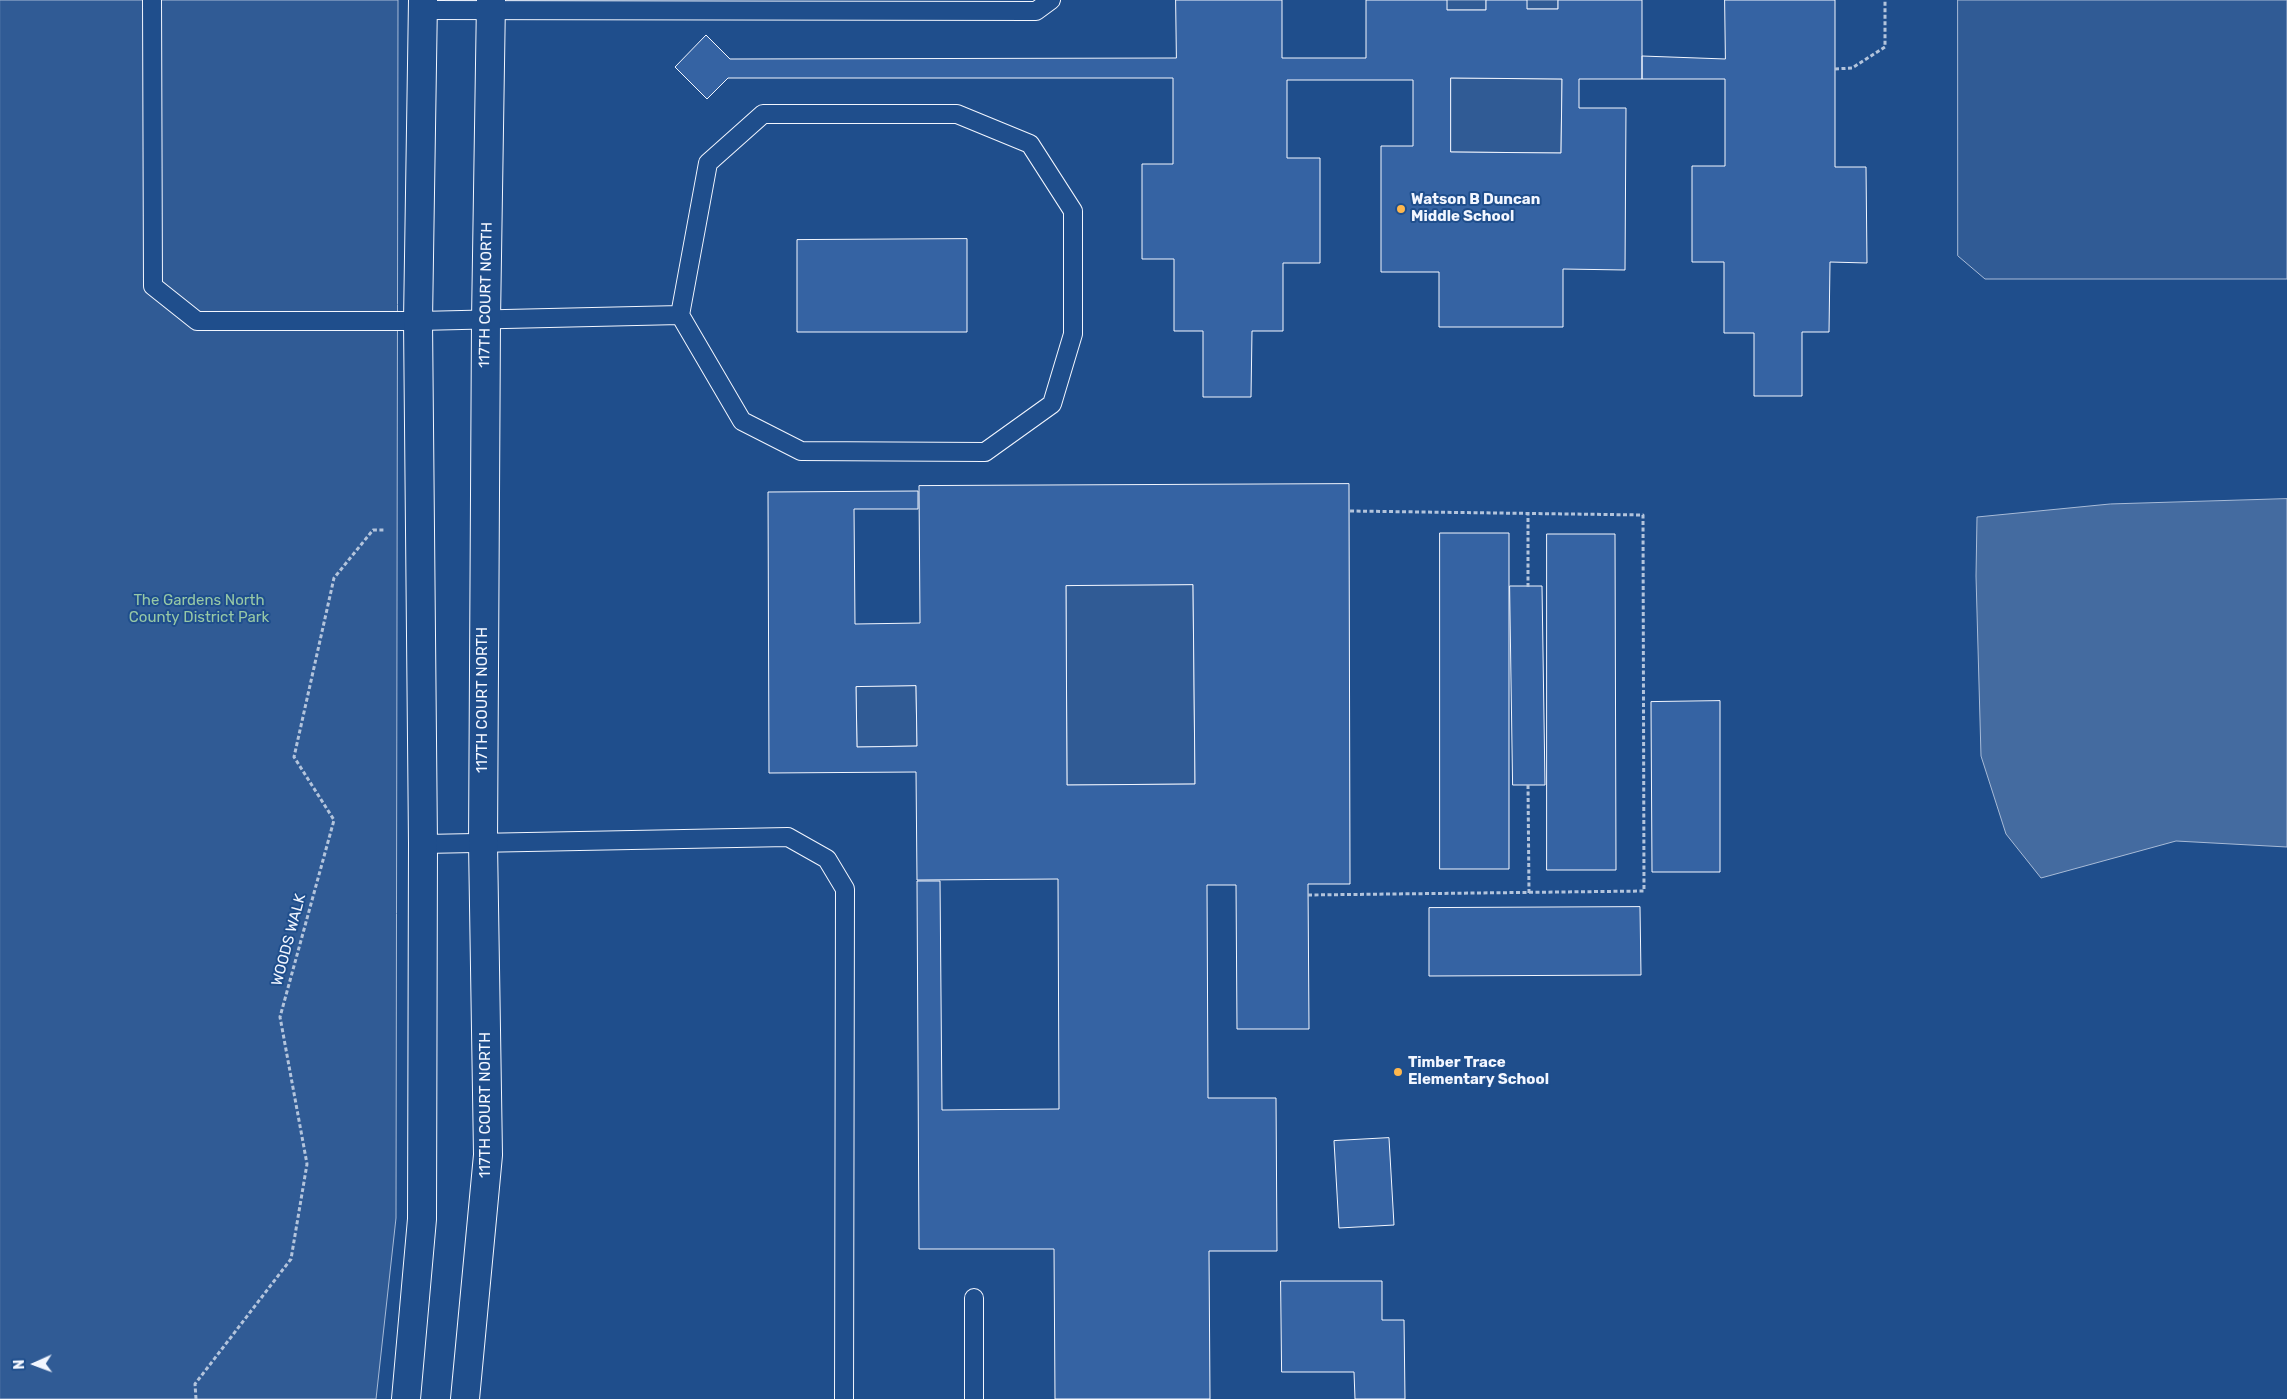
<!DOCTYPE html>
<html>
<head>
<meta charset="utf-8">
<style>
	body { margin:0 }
	#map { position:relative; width:2287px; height:1399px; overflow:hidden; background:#1f4e8c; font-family:Rubik,sans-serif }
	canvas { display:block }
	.north { position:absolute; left:10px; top:1339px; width:50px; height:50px; -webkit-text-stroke:4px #1f4e8c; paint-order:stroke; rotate:268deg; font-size:14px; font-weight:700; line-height:20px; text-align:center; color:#f2f6ff }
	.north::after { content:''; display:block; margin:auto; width:18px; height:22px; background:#f2f6ff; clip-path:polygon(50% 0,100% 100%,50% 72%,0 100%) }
</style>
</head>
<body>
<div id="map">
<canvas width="2287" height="1399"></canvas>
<div class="north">N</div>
</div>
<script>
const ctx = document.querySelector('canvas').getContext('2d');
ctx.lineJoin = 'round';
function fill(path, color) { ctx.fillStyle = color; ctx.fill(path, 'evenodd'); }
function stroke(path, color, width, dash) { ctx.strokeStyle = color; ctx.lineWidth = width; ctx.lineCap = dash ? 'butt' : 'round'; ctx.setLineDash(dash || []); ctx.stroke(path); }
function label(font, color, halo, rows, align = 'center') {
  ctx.font = font + ' Rubik,sans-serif'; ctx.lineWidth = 4; ctx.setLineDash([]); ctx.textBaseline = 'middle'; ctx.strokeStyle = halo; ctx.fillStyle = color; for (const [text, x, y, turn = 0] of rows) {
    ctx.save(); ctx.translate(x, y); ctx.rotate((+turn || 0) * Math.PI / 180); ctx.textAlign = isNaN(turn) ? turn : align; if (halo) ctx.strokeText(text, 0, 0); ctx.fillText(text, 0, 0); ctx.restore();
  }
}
const built = new Path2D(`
	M0 0H398L396 1218 376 1399H0Z
	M1447 0H1486V10H1447Z
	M1527 0H1558V9H1527Z
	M1958 0H2287V279H1985L1958 256Z
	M1451 78 1562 79 1561 153 1451 152Z
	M1193 585 1195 784 1067 785 1066 586Z
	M916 686 917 746 857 747 856 687Z`);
const water = new Path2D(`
	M2287 499V847L2176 841 2041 878 2006 834 1981 756 1976 576 1977 517 2110 504Z`);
const building = new Path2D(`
	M1176 0H1282V58H1366V0H1447V10H1486V0H1527V9H1558V0H1642V79H1579V108H1626L1625 270 1563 269V327H1439V272H1381V146H1413V80H1287V158H1320V263H1283V331H1252L1251 397H1203V331H1174V259H1142V164H1173V78H728L707 99 675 67 706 35 730 59 1176 58ZM1451 78 1562 79 1561 153 1451 152Z
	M1725 0H1835V167H1866L1867 263 1830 262 1829 332H1802V396H1754V333H1724V262H1692V166H1725V79H1642V56L1725 59Z
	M967 239V332H797V240Z
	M1349 484 1350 884H1308L1309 1029H1237L1236 885H1207L1208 1098H1276L1277 1251H1209L1210 1399H1055L1054 1249H919L917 881H940L942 1110 1059 1109 1058 879 917 880 916 772 769 773 768 492 918 491V509H854L855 624 920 623 919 486ZM1193 585 1195 784 1067 785 1066 586ZM916 686 917 746 857 747 856 687Z
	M1440 533H1509V869H1440Z
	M1547 534H1615L1616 870H1547Z
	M1510 586H1542L1545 785H1513Z
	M1720 701V872H1652L1651 702Z
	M1640 907 1641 975 1429 976V908Z
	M1389 1138 1394 1225 1339 1228 1334 1141Z
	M1281 1281H1382V1320H1404L1405 1399H1355L1354 1372H1282Z`);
const path = new Path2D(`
	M1835 69 1852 68 1885 47V0
	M1528 587V514
	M1528 785 1529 893
	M1308 895 1644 891 1643 515 1349 511
	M196 1399 195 1384 291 1259 307 1164 280 1017 334 820 294 757 334 578 373 530H385`);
const lane = new Path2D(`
	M152 0 153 286 197 321H418L680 315
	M423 10 1036 11 1051 0
	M763 114H957L1030 144 1073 211V334L1052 404 985 452 801 451 742 421 680 315 708 163Z
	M423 844 788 837 827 859 845 889 844 1399
	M974 1298V1399`);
const street = new Path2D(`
	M406 1399 422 1219 423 844 418 321 423 0
	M465 1399 488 1155 483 843 486 320 491 0`);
const markers = [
	[1401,209,5,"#ffb74d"],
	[1398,1072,5,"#ffb74d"]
];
const poiNames = [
	["Watson B Duncan",1411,200],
	["Middle School",1411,217],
	["Timber Trace",1408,1063],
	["Elementary School",1408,1080]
];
const streetNames = [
	["117TH COURT NORTH",486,295,-89],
	["117TH COURT NORTH",483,700,-90],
	["WOODS WALK",289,940,-75],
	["117TH COURT NORTH",486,1105,-90]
];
const parkNames = [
	["The Gardens North",199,601],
	["County District Park",199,618]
];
fill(built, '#305b95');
stroke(built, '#a8bbd7', 1);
fill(water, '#446ba0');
stroke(water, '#a8bbd7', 1);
fill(building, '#3563a3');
stroke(building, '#f2f6ff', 1);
stroke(lane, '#f2f6ff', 20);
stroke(street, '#f2f6ff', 30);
stroke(path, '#b3c4dc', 3, [4, 2.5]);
stroke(lane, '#1f4e8c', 18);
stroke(street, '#1f4e8c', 28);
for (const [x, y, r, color] of markers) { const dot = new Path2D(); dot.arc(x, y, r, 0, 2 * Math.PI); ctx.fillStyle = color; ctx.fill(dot); stroke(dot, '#1f4e8c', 2); }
label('bold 15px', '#f2f6ff', '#1f4e8c', poiNames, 'left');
label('15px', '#f2f6ff', '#1f4e8c', streetNames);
label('15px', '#97c8a6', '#1f4e8c', parkNames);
</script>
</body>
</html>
